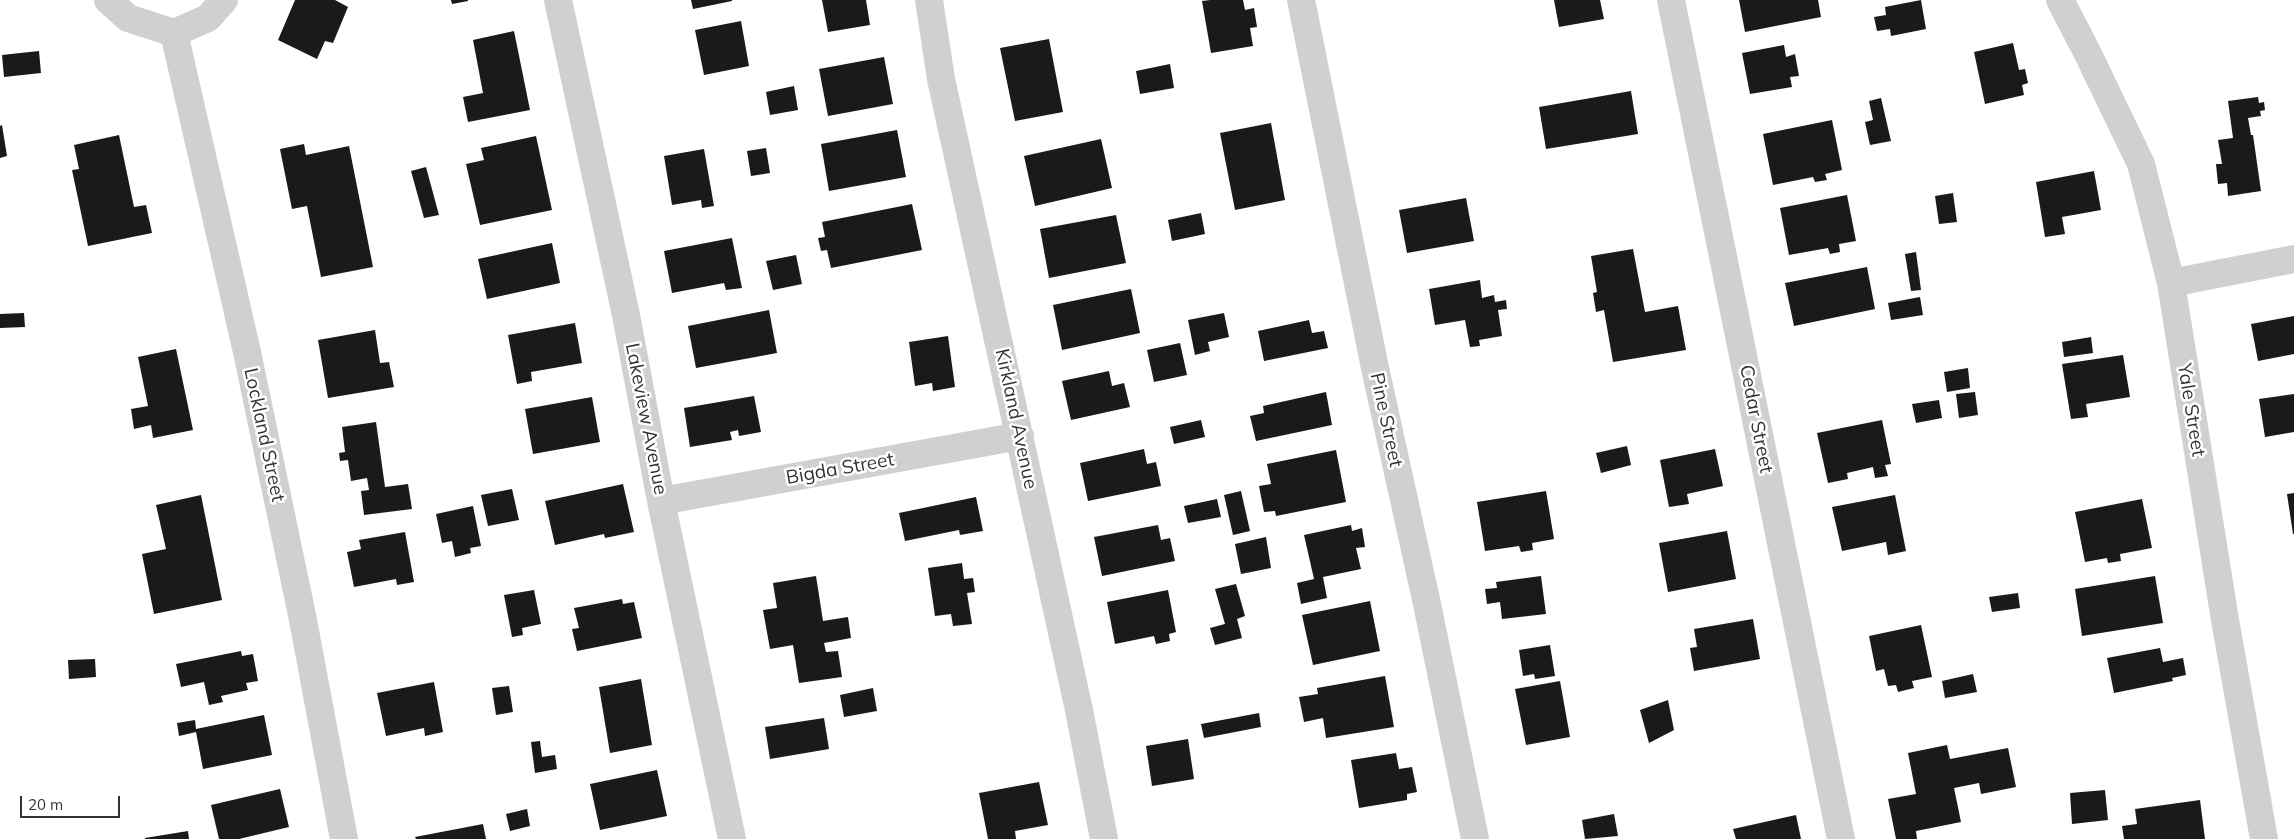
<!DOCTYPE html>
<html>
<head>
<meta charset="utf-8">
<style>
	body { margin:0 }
	#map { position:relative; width:2294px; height:839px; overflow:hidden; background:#fff; font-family:Mulish,sans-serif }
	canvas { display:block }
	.scale { position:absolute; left:20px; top:796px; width:100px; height:22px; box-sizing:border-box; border:2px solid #333; border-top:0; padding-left:6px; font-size:15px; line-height:18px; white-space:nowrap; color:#333; -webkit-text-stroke:4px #fff; paint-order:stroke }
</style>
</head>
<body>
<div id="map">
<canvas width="2294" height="839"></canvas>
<div class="scale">20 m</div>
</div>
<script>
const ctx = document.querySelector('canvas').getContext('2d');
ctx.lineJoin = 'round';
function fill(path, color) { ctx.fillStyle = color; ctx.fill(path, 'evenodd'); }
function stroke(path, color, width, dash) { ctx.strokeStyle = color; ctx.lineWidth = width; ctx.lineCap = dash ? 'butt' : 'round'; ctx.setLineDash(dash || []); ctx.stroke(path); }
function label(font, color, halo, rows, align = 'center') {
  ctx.font = font + ' Mulish,sans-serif'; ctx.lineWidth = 5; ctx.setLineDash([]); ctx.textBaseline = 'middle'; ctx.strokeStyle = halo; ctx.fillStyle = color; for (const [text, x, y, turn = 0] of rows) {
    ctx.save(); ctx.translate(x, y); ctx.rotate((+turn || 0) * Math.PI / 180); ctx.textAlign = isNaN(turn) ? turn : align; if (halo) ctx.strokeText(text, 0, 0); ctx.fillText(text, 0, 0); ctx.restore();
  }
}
const building = new Path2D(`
	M295 0H335L348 7 333 43 325 41 317 59 278 40Z
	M451 0H468V1L452 4Z
	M691 0H732V1L693 9Z
	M822 0H866L870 25 828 32Z
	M1210 0H1243L1245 10 1254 8 1257 27 1250 28 1253 46 1211 53 1202 1Z
	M1554 0H1600L1604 19 1559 27Z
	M1739 0H1818L1821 17 1745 32Z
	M1921 0 1926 29 1891 36 1890 29 1877 31 1874 17 1886 15 1885 7Z
	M741 21 749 66 704 75 695 30Z
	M514 31 530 110 468 122 463 97 483 93 473 40Z
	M1049 39 1063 112 1015 121 1000 48Z
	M2013 43 2019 70 2025 69 2028 83 2022 85 2024 95 1985 104 1974 52Z
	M1784 45 1786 57 1795 54 1799 76 1790 77 1792 87 1750 94 1742 53Z
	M39 51 41 73 4 77 2 55Z
	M884 57 893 104 828 116 819 69Z
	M1170 64 1174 88 1140 94 1136 71Z
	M794 86 798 110 770 115 766 92Z
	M1631 91 1638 134 1546 149 1539 107Z
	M2258 97 2259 103 2264 102 2265 110 2260 111 2261 116 2248 118 2251 135H2253L2261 191 2228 196 2227 183 2218 184 2216 164H2222L2218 140 2233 138 2228 101Z
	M1881 98 1891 141 1870 145 1865 122 1873 120 1869 101Z
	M1832 120 1842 170 1825 174 1827 180 1815 182 1813 177 1773 185 1763 134Z
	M1271 123 1285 200 1235 210 1220 133Z
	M2 125 7 156 0 158V126Z
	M897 130 906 177 829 191 821 144Z
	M119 135 134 207 146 205 152 233 88 246 72 170 79 169 74 145Z
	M536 136 552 210 480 225 466 164 484 160 481 148Z
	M1101 139 1112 188 1035 206 1024 156Z
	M304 144 306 155 349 146 373 267 321 277 307 206 292 209 280 149Z
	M766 148 770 173 751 176 747 151Z
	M704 149 714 206 702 208 701 200 672 205 664 156Z
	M426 167 439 215 424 218 411 171Z
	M2094 171 2101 210 2062 217 2065 234 2045 237 2036 182Z
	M1953 193 1957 222 1939 224 1935 196Z
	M1847 195 1856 241 1839 244 1840 252 1830 254 1828 248 1789 255 1780 208Z
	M1466 198 1474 241 1407 253 1399 210Z
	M912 204 922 250 831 268 827 250 821 251 818 238 825 237 822 222Z
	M1201 213 1205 234 1172 241 1168 220Z
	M1116 215 1126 263 1049 278 1040 229Z
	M732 238 742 288 726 290 724 283 672 293 664 251Z
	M552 243 560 283 487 299 478 259Z
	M1633 249 1645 312 1678 306 1686 350 1613 362 1604 310 1596 312 1593 293 1597 292 1591 256Z
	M1916 252 1921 290 1911 291 1905 254Z
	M796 255 802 284 773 290 766 261Z
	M1867 267 1875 309 1794 326 1785 283Z
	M1480 280 1482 298 1494 295 1495 302 1506 300 1507 309 1498 310 1502 336 1479 340 1480 346 1470 347 1465 320 1435 325 1429 289Z
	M1131 289 1140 333 1062 350 1053 305Z
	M1920 297 1923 315 1891 320 1888 303Z
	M769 310 777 353 696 368 688 326Z
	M24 313 25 327 0 328V314Z
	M1224 313 1229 337 1208 342 1210 351 1195 355 1188 320Z
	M2294 316V354L2258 361 2251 324Z
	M1309 320 1312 333 1324 331 1328 348 1264 361 1258 331Z
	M575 323 582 363 531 372 532 381 517 384 508 335Z
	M375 330 380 363 389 362 394 387 328 398 318 340Z
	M948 336 955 387 933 391 932 383 915 386 909 342Z
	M2091 337 2093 353 2064 357 2062 342Z
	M1180 343 1187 375 1154 382 1147 350Z
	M176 349 193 430 153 438 151 425 134 429 131 409 148 406 138 357Z
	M2123 355 2130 397 2086 404 2088 417 2071 419 2062 364Z
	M1968 368 1970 388 1947 392 1944 372Z
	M1109 371 1112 386 1124 383 1130 407 1071 420 1062 381Z
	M1326 392 1332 425 1256 441 1250 416 1264 413 1263 406Z
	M1975 392 1978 415 1959 418 1956 394Z
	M2294 394V432L2265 437 2259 399Z
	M754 396 761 432 739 436 738 430 730 432 732 440 690 447 684 408Z
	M592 397 600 442 533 454 525 409Z
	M1939 400 1942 418 1916 423 1912 404Z
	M1201 420 1205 437 1174 444 1170 427Z
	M1882 420 1891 464 1885 465 1888 476 1875 478 1873 467 1847 473 1848 479 1828 483 1817 433Z
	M376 422 385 487 408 484 412 509 364 515 361 491 369 490 367 478 351 481 348 460 340 461 339 453 345 452 342 427Z
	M1627 446 1631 465 1601 473 1596 453Z
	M1144 449 1147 464 1156 462 1161 486 1088 501 1080 463Z
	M1715 449 1723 486 1687 494 1689 504 1669 507 1660 460Z
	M1336 450 1346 502 1276 516 1275 511 1264 512 1259 486 1271 484 1267 464Z
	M623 484 634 532 605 538 604 534 555 545 545 501Z
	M512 489 519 520 488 526 481 495Z
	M1241 491 1250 531 1233 535 1224 495Z
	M1546 491 1554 539 1532 543 1533 550 1521 552 1519 546 1485 551 1477 502Z
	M2294 493V534H2293L2287 494Z
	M201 495 222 600 154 614 142 554 166 549 156 505Z
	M1895 495 1906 551 1888 555 1886 542 1842 551 1832 507Z
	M976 497 983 531 960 535 959 530 905 541 899 513Z
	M1217 499 1221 517 1188 523 1184 506Z
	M2142 499 2152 548 2120 554 2121 561 2108 563 2107 558 2085 562 2075 512Z
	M473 506 481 546 470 548 471 553 455 557 452 541 442 543 436 514Z
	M1158 525 1161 540 1170 538 1175 561 1102 576 1094 537Z
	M1351 525 1352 531 1362 528 1365 547 1356 548 1361 569 1323 577 1327 598 1301 604 1297 583 1314 579 1304 535Z
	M1727 531 1736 579 1668 592 1659 543Z
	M405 532 414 582 397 585 396 579 354 587 347 552 361 549 359 540Z
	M1266 537 1271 568 1241 574 1235 544Z
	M962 563 964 579 973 578 975 592 967 593 972 624 953 626 951 614 935 616 928 568Z
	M816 576 823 621 848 617 851 638 824 643 826 652 838 651 842 677 799 683 793 645 770 649 763 610 777 608 773 583Z
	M1541 576 1546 614 1502 619 1500 602 1487 604 1485 589 1497 588 1496 582Z
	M2155 576 2163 623 2082 636 2075 589Z
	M1236 584 1245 616 1237 619 1242 638 1215 645 1210 628 1225 624 1215 589Z
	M534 590 541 624 522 628 523 635 512 637 504 595Z
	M1168 590 1176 632 1169 634 1170 641 1156 644 1154 636 1115 644 1107 602Z
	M2018 593 2020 608 1992 612 1989 597Z
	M622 599 623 604 634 602 642 638 577 651 572 629 579 628 574 608Z
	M1370 601 1380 651 1313 665 1302 615Z
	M1753 619 1760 659 1694 671 1690 648 1697 647 1694 629Z
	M1921 625 1932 677 1912 681 1914 688 1898 692 1896 685 1888 686 1884 669 1876 671 1869 636Z
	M1550 645 1555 676 1535 679 1534 674 1523 676 1519 650Z
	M2160 648 2163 662 2183 658 2186 675 2172 678 2173 681 2114 693 2107 658Z
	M241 651 242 656 253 654 258 681 246 683 248 690 221 696 223 702 209 705 204 682 181 687 176 664Z
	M95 659 96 677 69 679 68 660Z
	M1973 674 1977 692 1945 698 1942 681Z
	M1385 676 1394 727 1326 738 1323 718 1304 722 1299 697 1318 694 1317 688Z
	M641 679 652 745 610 753 599 687Z
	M1560 681 1570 737 1526 745 1515 689Z
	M434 682 443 732 425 736 424 728 386 736 377 693Z
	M509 686 513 712 496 715 492 688Z
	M873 688 877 711 844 717 840 695Z
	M1668 700 1674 730 1649 743 1640 710Z
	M1259 713 1261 727 1204 738 1201 724Z
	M264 715 272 755 203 769 196 732 179 736 177 723 195 720 196 729Z
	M824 718 829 749 770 759 765 727Z
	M1188 739 1194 779 1152 786 1146 746Z
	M540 741 542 757 555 755 557 769 535 773 531 742Z
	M1947 745 1950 759 2008 748 2016 787 1981 794 1979 783 1954 788 1961 822 1916 831 1917 839H1896L1888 799 1916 794 1908 753Z
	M1396 753 1399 769 1412 767 1417 792 1407 794V800L1359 808 1351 760Z
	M657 770 667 816 600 830 590 784Z
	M1039 782 1048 825 1015 831 1016 839H988L979 793Z
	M280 789 289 827 239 839H219L211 805Z
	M2105 790 2108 820 2072 824 2070 793Z
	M2200 800 2205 839H2124L2122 826 2137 824 2135 809Z
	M527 809 530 826 510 831 506 814Z
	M1614 814 1618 836 1585 839 1582 820Z
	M1796 815 1801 839H1736L1733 829Z
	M483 824 486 839H416L415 837Z
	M188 831 189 839H145V838Z`);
const minor = new Path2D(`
	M108 0 128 18 174 33 208 18 224 0
	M558 0 626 315 661 501 732 839
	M929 0 941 79 1079 710 1104 839
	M1301 0 1375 368 1427 604 1475 839
	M1671 0 1841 839
	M2060 0 2087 52 2141 164 2171 283 2225 620 2264 839
	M174 33 247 352 303 620 344 839
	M2171 283 2294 259
	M661 501 1020 436`);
const streetNames = [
	["Yale Street",2191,410,81],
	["Lakeview Avenue",646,419,79],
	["Kirkland Avenue",1016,419,78],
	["Cedar Street",1756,419,79],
	["Pine Street",1386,420,78],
	["Lockland Street",264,435,78],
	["Bigda Street",840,469,-10]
];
fill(building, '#1a1a1a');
stroke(minor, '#d0d0d0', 28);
label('19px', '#333', '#fff', streetNames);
</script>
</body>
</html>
